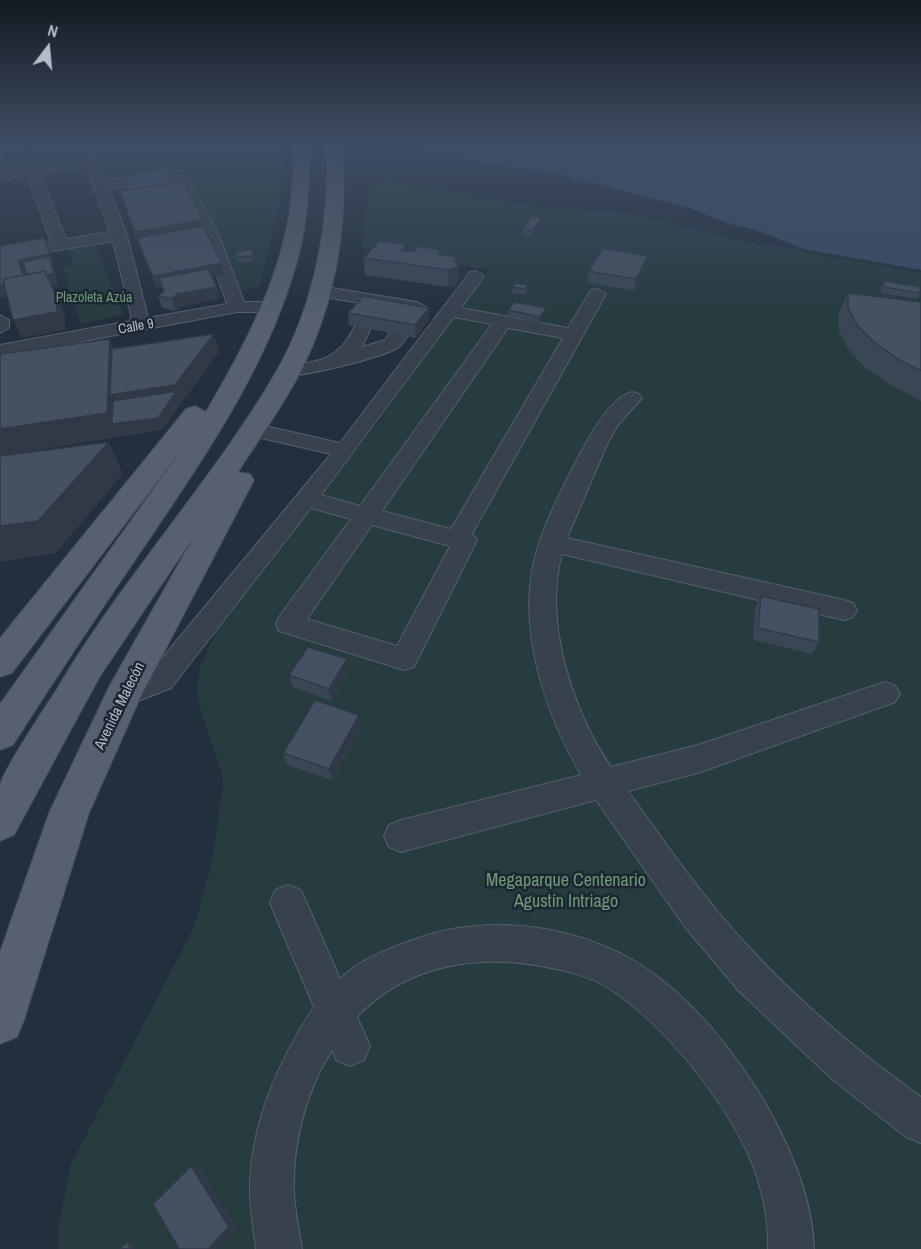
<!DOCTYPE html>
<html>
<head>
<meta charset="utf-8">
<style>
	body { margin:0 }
	#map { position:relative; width:921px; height:1249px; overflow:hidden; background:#242f3e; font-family:"Archivo Narrow",sans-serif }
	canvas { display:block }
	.north { position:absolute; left:18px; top:18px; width:60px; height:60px; -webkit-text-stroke:4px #1d2633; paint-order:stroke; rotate:16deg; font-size:16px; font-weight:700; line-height:24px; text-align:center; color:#b4bcc9 }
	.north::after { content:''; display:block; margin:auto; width:21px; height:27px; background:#b4bcc9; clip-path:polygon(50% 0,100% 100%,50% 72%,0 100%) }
</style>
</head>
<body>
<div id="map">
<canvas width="921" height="1249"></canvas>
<div class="north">N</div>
</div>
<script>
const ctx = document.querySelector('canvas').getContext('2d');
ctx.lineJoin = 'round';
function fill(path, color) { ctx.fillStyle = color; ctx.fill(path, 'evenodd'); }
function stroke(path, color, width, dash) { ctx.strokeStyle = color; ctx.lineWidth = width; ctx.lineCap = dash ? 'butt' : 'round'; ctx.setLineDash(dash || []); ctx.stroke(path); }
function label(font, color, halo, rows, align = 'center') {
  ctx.font = font + ' "Archivo Narrow",sans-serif'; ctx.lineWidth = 5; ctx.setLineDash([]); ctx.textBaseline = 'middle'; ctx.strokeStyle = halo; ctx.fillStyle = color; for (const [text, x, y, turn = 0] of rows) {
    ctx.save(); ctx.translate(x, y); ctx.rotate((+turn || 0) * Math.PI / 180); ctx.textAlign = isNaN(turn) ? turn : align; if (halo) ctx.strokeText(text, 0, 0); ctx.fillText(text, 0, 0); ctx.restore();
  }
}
const green = new Path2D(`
	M101 145H282L283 188 260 287 240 290 223 256 188 168 106 182 91 146Z
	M384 181 544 208 623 212 760 245 804 249 921 270V1249H59L58 1232 70 1166 194 927 211 866 223 787 221 770 202 716 197 693 200 667 225 612 377 424 488 270 362 248 368 194Z
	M95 245 123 315 81 324 62 267 73 265 68 250Z`);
const water = new Path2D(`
	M409 145H921V270L804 249 756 230 730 224 689 208 559 174 485 163Z`);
const pier = new Path2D(`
	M794 248 921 270V273L803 252Z`);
const minor = new Path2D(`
	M8 145H20L30 167 84 159 79 145H91L105 181 184 170 219 236 244 302H271L280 307 271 312H237L0 357V345L130 321 131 315 113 241 0 260V250L51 242 27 176 0 180V172L18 169ZM86 166 110 232 66 239 40 174ZM175 178 203 236 227 304 148 318 127 235 109 189Z
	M476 271 484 276 461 308 568 328 591 290 597 289 606 294 472 534 477 540 414 667 404 670 279 631 276 624 279 617 351 519 311 508 171 688 123 707 113 704 108 695 113 686 151 672 331 454 257 437 254 432 257 427 265 426 340 443 470 272ZM454 317 492 324 360 506 321 495ZM508 328 563 338 451 529 382 511ZM372 525 450 546 397 646 307 619Z
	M320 286 417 302 426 307C418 319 410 336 400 346 390 356 297 379 282 375L279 371 282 367C294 364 307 364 320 360 346 352 355 327 365 304L314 295 312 291 314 287ZM381 306 406 310 385 340 362 347Z
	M0 315 9 320V328L0 333Z
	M632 392 639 394 642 398 618 425 608 442 567 538 844 600 853 603 857 610 853 617 844 620 562 554C543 622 573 711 611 767L698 745 885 682 895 686 900 694 895 702 698 773 628 791C665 843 702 896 745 943 798 1001 858 1052 921 1097V1143L906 1137 832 1079 738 990 685 927 596 800 401 852 389 847 384 836 389 825 401 820 581 775C548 718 522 644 531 577 537 535 561 491 580 454 590 435 611 397 632 392Z
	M288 885 301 890 340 979C360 959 390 948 416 939 484 914 568 924 631 959 717 1007 812 1150 814 1249H768C769 1220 761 1182 749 1156 722 1096 662 1022 607 987 589 976 566 971 546 967 478 954 407 964 357 1017L370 1046 364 1060 350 1066 336 1060 332 1050C306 1090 292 1145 294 1193 295 1212 299 1230 302 1249H256C254 1231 250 1212 250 1194 249 1127 278 1061 314 1007L270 903 275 890Z`);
const major = new Path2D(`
	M294 145H310C309 183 308 221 298 258 270 362 208 452 148 541 102 608 57 676 13 745L0 750V704L185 445 12 673 0 677V638L186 409 195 406 206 412 207 410C245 345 282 276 291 201 293 182 293 163 294 145Z
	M326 145H342C349 220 336 303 301 371 283 406 259 439 238 472L250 474 254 480 140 698 89 813 24 1020 17 1037 0 1044V952L49 813 110 685 195 535 100 676 14 835 0 841C0 823 0 804 0 786 2 771 46 706 57 689 122 578 211 483 276 372 314 307 331 219 326 145Z`);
const wall = new Path2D(`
	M123 180 172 183 207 234 224 275 212 277 220 299 181 306 176 311 162 308 158 296 164 292 162 287 157 288 140 248 125 207 120 191 126 190Z
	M542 218V223L532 237 522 235V229Z
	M406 244V251L458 257 459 280 455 286 448 287 365 275 364 258Z
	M254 252 256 258 252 262 240 263 236 259 235 253Z
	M646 267 634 291 587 282 589 271Z
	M884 281 920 293 918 299 881 293 882 287Z
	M527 285V291L525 295 512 293 513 287Z
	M848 293 921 302V401L886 382 862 365 848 349 839 331 838 315Z
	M546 308 545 314 540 323 508 316V310Z
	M348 313 429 320 416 338 349 325Z
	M761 596 819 642 812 654 753 640 755 609Z
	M347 659 349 671 331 701 293 687 289 675Z
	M361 727 332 780 287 765 283 753Z`);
const shadedWall = new Path2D(`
	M3 145H4L11 169 0 171V160Z
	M76 148 80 159 36 165 32 155Z
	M542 218V223L532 237V231Z
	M203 220 207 236 137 238 140 248 135 232Z
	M44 238 55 266H52L59 285 33 290 52 266 24 272 29 292 0 298V285L18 260Z
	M406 244 407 261 401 251Z
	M254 252 256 258 252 262 251 256Z
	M648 256 646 267 634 291 636 279Z
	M458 257 459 280 455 286 448 287V270Z
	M222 263 224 275 163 287 159 278 162 287 157 288 153 276Z
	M217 287 220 299 181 306 176 311 172 299 177 294Z
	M57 298 65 316V330L22 338 13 320Z
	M429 308V320L416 338 415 325Z
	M546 308 545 314 540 323V317Z
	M214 334 219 352 162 430 0 456V429L110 339 119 363Z
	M109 442 123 474 56 553 0 562V526Z
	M347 659 349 671 331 701 329 689Z
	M359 715 361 727 332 780 329 769Z
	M191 1166 200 1169 237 1228 216 1249H208Z
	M127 1242H133L136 1249H131Z`);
const building = new Path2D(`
	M0 145H3L6 159 0 160Z
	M29 145H75L76 148 32 155Z
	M165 169 172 183 127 190 123 180 135 173Z
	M184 182 203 220 135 232 120 191Z
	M532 216 542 218 532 231 522 229Z
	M203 226 222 263 153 276 137 238Z
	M44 238 50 254 18 260 23 275 3 279 5 284 0 285V246Z
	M379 241 406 244 401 251 414 252 418 246 441 250 438 254 458 257 454 262 459 263 455 268 448 270 364 258Z
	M603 248 648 256 636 279 589 271Z
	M250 249 254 252 251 256 238 257 235 253Z
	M49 257 54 273 46 275 45 271 27 275 23 262Z
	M208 269 217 287 177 294 172 299 158 296 164 291 159 278Z
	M45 271 57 298V312L13 320 3 279Z
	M884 281 920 287V293L884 287Z
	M515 283 527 285 525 289 513 287Z
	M848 293 921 302V371L898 359 873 341 858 326 848 308Z
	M363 296 429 308 415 325 348 313Z
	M514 302 546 308 540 317 508 310Z
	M214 334 175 385 110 395 112 349Z
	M110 339 107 413 0 429V354Z
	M177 391 158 418 112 424 113 401Z
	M109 442 38 521 0 526V456Z
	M761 596 819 609V642L758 628Z
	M308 647 347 659 329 689 289 675Z
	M315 700 359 715 329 769 283 753Z
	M191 1166 229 1227 208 1249H179L153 1204Z
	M127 1242 131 1249H119Z`);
const farParknames = [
	["Plazoleta Azúa",94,298]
];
const farStreetnames = [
	["Calle 9",136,327,-10]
];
const streetNames = [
	["Avenida Malecón",120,706,-64]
];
const nearParknames = [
	["Megaparque Centenario",566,881],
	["Agustín Intriago",566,902]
];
fill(green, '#263c3f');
fill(water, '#394c67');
fill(pier, '#242f3e');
stroke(minor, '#565f6c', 2);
stroke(major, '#414a57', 2);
fill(minor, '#38414e');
fill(major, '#56606e');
fill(wall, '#3b4654');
fill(shadedWall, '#303945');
fill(building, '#455162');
stroke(building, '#303945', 1.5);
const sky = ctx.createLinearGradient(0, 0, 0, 320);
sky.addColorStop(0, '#141a22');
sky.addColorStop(0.45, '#3f4d63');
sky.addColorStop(1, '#3f4d6300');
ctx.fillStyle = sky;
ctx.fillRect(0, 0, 921, 320);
label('14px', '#6b9a76', '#1d2633', farParknames);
label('14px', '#b4bcc9', '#1d2633', farStreetnames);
label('15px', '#b4bcc9', '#1d2633', streetNames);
label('18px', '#6b9a76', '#1d2633', nearParknames);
</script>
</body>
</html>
